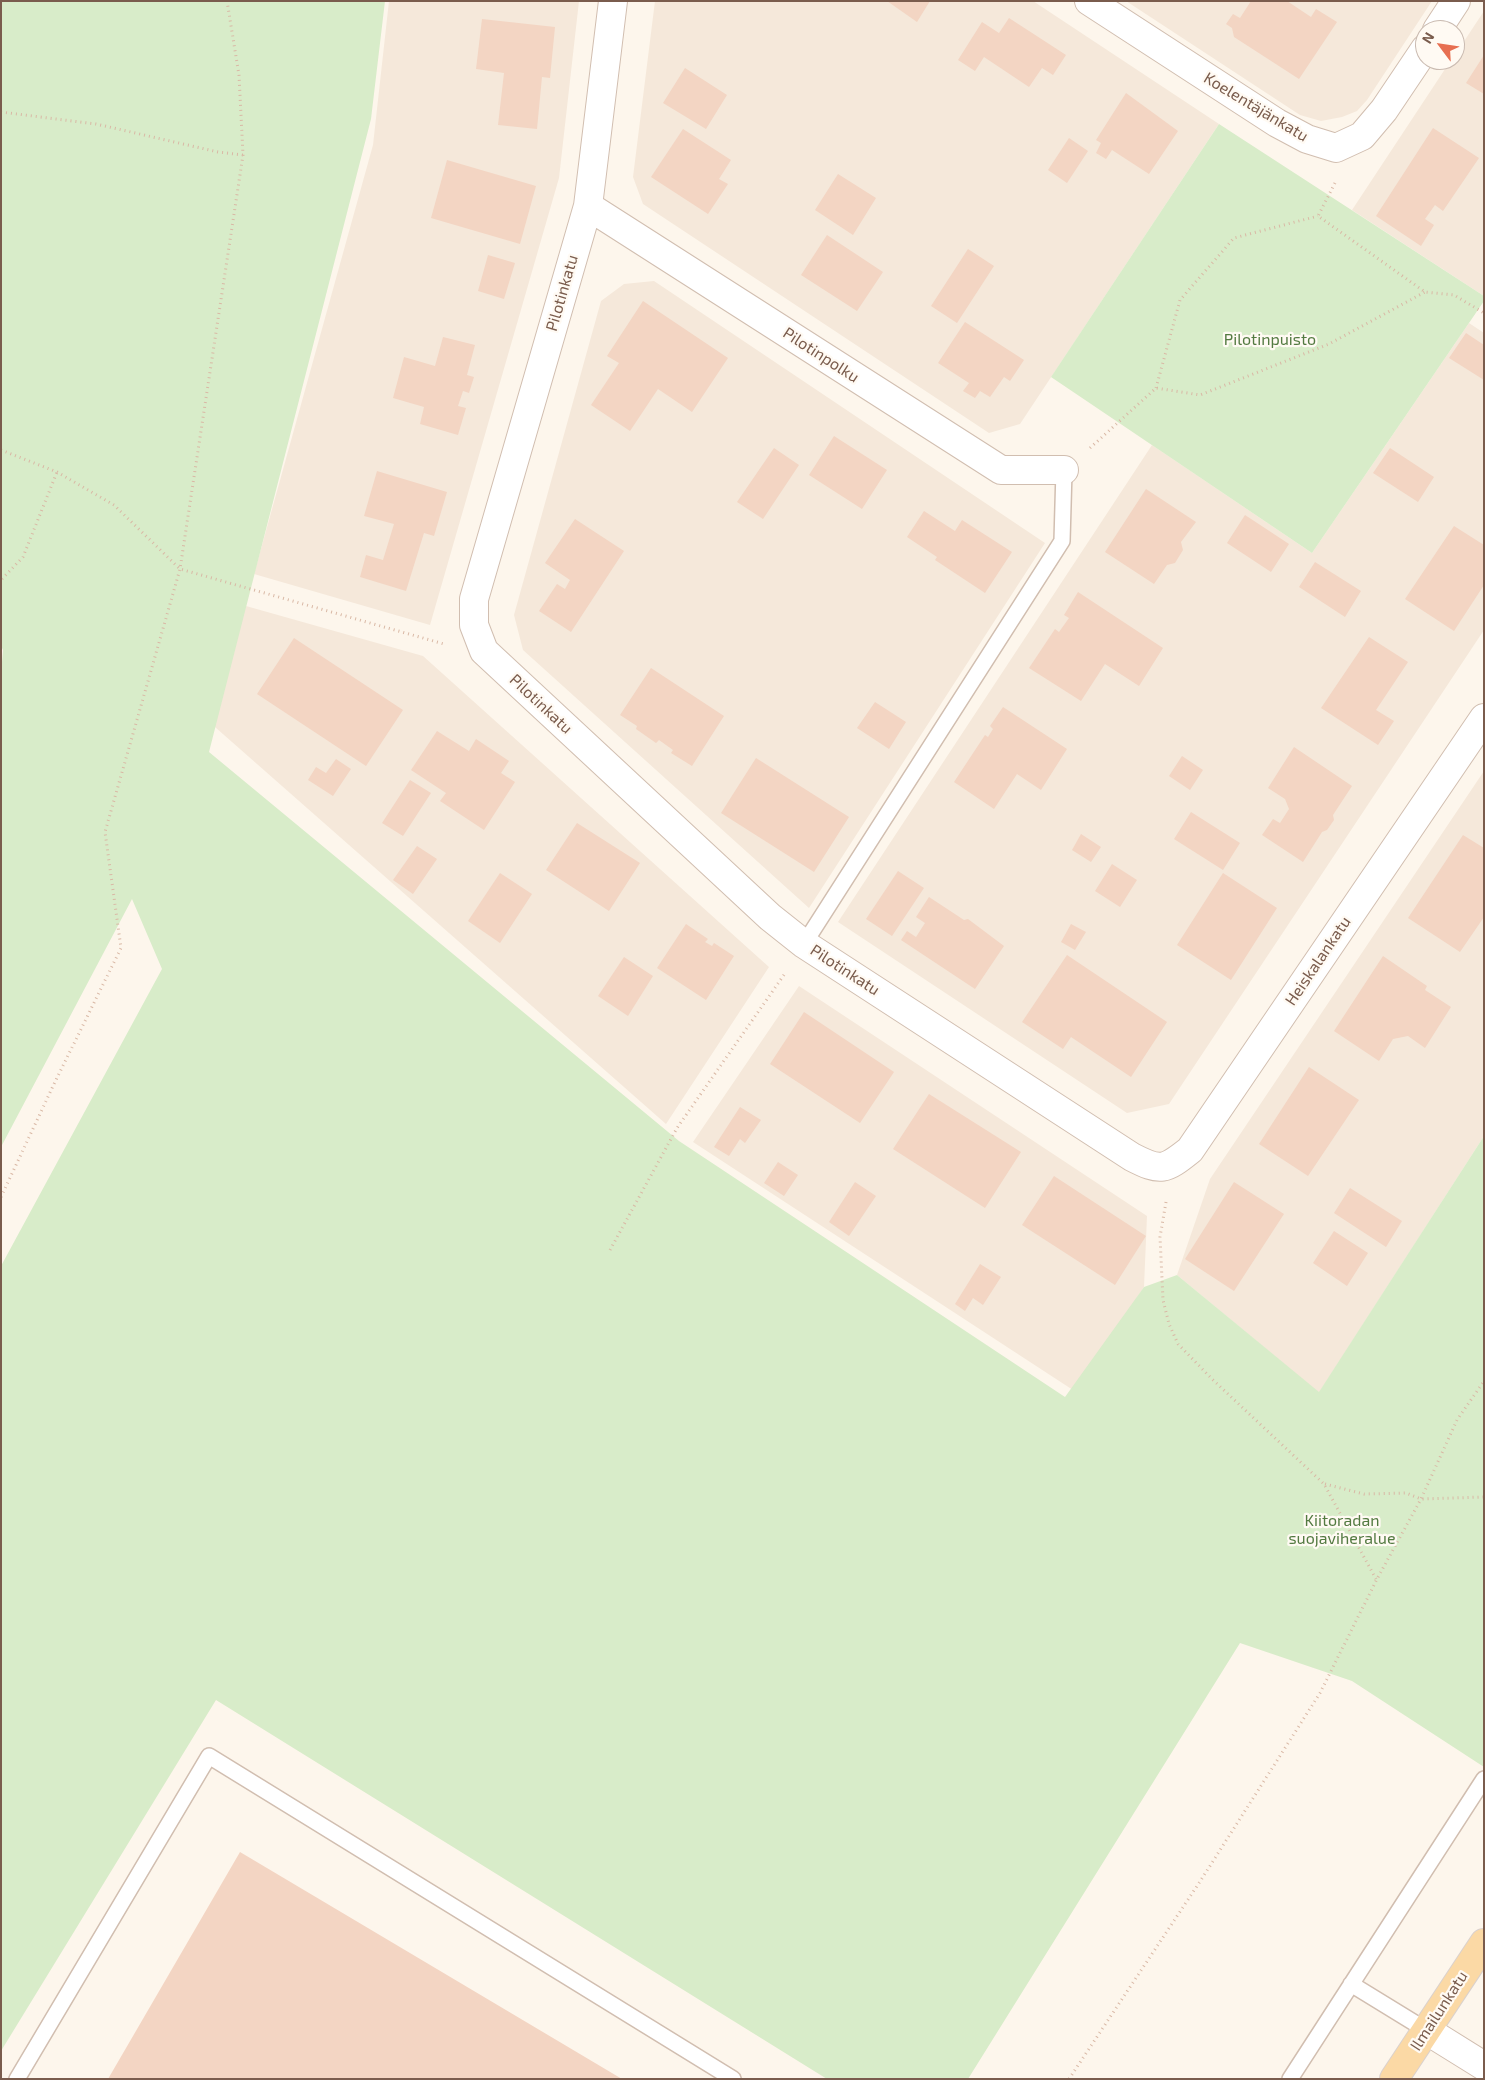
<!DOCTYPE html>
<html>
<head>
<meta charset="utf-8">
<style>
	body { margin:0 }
	#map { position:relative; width:1485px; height:2080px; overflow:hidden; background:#fdf6ec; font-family:"Exo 2",sans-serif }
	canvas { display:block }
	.frame { position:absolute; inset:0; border:2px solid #7a5c4d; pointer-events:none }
	.north { position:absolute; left:1415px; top:20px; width:50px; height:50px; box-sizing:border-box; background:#fffaf3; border:1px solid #cabbb1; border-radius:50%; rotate:301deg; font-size:14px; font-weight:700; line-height:20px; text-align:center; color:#7a5c4d }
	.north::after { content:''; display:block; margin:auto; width:18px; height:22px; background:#e76f51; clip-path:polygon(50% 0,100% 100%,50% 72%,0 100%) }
</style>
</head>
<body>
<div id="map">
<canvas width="1485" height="2080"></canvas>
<div class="frame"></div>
<div class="north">N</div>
</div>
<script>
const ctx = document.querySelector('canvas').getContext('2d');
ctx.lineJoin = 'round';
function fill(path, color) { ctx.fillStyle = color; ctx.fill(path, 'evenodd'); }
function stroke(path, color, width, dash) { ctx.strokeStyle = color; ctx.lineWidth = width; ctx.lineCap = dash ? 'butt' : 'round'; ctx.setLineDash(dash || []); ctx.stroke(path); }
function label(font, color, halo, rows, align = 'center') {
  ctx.font = font + ' "Exo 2",sans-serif'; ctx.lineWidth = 4.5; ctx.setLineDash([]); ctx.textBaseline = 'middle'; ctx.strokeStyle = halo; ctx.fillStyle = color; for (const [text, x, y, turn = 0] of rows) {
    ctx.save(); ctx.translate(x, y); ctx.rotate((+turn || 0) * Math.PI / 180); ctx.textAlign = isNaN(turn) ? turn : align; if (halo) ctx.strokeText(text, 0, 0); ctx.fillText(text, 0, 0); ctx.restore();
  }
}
const residential = new Path2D(`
	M389 1H579L559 178 430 625 254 574 373 145Z
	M655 1H1033L1219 124 1020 424 989 433 643 204 633 177Z
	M1126 1H1432L1367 100 1357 111 1342 117 1321 121 1300 115Z
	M1484 11V296L1352 210 1451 60H1455V55Z
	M654 281 1045 543 809 908 523 650 514 615 601 301 624 284Z
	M1469 323 1484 333V630L1169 1104 1127 1113 838 922 1152 445 1312 553Z
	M246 606 423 656 769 967 666 1124 207 720Z
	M1484 771V1136L1319 1393 1177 1275 1210 1179Z
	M799 986 1147 1216 1144 1287 1076 1392 693 1142Z`);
const green = new Path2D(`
	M1 1H385L371 119 209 752 679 1141 1065 1397 1144 1287 1177 1275 1319 1392 1484 1136V1767L1352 1681 1240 1643 968 2079H827L216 1700 1 2051V1266L162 969 132 899 1 1147V674L3 650 1 646Z
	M1219 124 1484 296V301L1312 553 1051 377Z`);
const building = new Path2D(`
	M887 1H930L917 22Z
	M1251 1H1287L1311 17 1316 9 1337 22 1299 79 1234 37 1232 28 1226 24 1233 14 1240 18Z
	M1009 18 1066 55 1053 75 1042 68 1029 87 984 57 975 71 958 60 982 22 999 33Z
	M482 19 555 27 550 78 542 77 537 129 498 125 504 73 476 69Z
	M1484 55V94L1466 83Z
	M685 68 727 95 706 129 663 103Z
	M1126 93 1178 131 1149 174 1112 150 1106 159 1096 153 1101 143 1096 140Z
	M1433 128 1479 158 1443 211 1435 205 1425 219 1434 225 1421 246 1376 216Z
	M683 129 731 160 719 179 728 184 708 214 651 177Z
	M1069 138 1088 151 1067 183 1048 170Z
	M447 160 536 186 520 244 431 218Z
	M838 174 876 198 853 235 815 210Z
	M827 235 883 272 857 311 801 275Z
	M968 249 994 266 957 323 931 306Z
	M488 255 515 263 504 299 478 291Z
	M643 301 728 358 692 412 658 389 630 431 591 405 619 363 607 356Z
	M965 322 1024 360 1010 381 1004 377 990 397 980 391 975 398 963 391 969 383 938 363Z
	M1466 333 1484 345V380L1449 358Z
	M443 337 475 345 467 375 474 377 469 393 463 391 458 406 466 408 458 435 420 424 424 407 393 398 404 357 435 366Z
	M834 436 887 470 862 509 809 475Z
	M774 448 799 465 763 519 737 502Z
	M1390 448 1434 477 1418 502 1373 473Z
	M377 471 447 492 434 536 424 533 406 591 360 577 366 555 383 560 394 524 364 516Z
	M1146 489 1196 522 1181 542 1183 550 1175 563 1167 565 1154 584 1105 552Z
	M924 511 955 531 962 520 1012 552 985 593 935 560 937 557 907 537Z
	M1245 515 1289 544 1271 572 1227 543Z
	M575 519 624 551 571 632 539 611 557 584 565 589 570 580 545 563Z
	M1454 526 1484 545V585L1454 631 1405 599Z
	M1315 562 1361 591 1345 617 1299 587Z
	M1078 592 1163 648 1139 686 1105 664 1081 701 1029 668 1055 629 1059 632 1069 618 1064 615Z
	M1369 637 1408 662 1376 710 1394 721 1378 745 1321 708Z
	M294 638 403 710 366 766 257 694Z
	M651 668 724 716 692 766 671 753 673 750 659 740 656 743 636 729 637 726 620 715Z
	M875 702 906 722 889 749 857 728Z
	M1003 707 1067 749 1041 790 1017 774 994 809 954 782 985 735 988 737 993 729 990 726Z
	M437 731 469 751 476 739 509 761 501 773 515 782 484 830 440 801 446 793 411 770Z
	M1294 747 1352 786 1333 815 1334 820 1327 830 1322 832 1303 862 1262 835 1273 819 1280 823 1289 809 1285 799 1268 788Z
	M1182 756 1203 770 1190 790 1169 776Z
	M756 758 849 817 814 872 721 813Z
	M336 759 351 769 333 796 308 780 316 767 326 773Z
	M410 780 431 793 403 836 382 823Z
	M1191 812 1240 843 1223 870 1174 839Z
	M577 823 640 863 609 911 546 870Z
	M1081 834 1101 847 1091 862 1072 850Z
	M1463 835 1484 848V917L1460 952 1408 918Z
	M417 846 437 859 413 894 393 880Z
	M1112 864 1137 880 1120 907 1095 891Z
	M898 871 924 888 892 936 866 919Z
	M500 873 532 894 500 943 468 921Z
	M1223 873 1277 908 1231 980 1177 945Z
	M929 897 964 920 968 919 1004 946 975 989 901 940 907 931 916 937 925 923 916 917Z
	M686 924 708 939 705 942 712 946 714 943 734 956 706 1000 657 968Z
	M1071 924 1086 932 1075 950 1061 942Z
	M1067 955 1167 1022 1131 1077 1071 1037 1063 1049 1022 1022Z
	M1383 956 1427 986 1425 990 1451 1007 1425 1048 1408 1036 1393 1039 1379 1061 1334 1031Z
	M624 957 653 976 628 1016 598 996Z
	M804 1012 894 1072 860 1123 770 1064Z
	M1309 1067 1359 1100 1308 1176 1259 1144Z
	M929 1094 1021 1152 985 1208 893 1149Z
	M740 1107 761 1120 745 1143 740 1139 729 1156 714 1147Z
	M778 1162 798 1175 784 1196 764 1183Z
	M1054 1176 1146 1236 1115 1285 1022 1225Z
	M855 1182 876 1196 849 1236 829 1222Z
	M1234 1182 1284 1214 1234 1291 1185 1259Z
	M1350 1188 1402 1221 1386 1247 1334 1213Z
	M1334 1231 1368 1253 1347 1286 1313 1263Z
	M980 1264 1001 1277 983 1305 973 1298 965 1311 955 1304Z
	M240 1852 622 2079H108Z`);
const path = new Path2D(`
	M1 112 96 124 218 152 243 155
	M1335 183 1318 216 1425 292 1454 295 1484 313
	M1156 388 1180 300 1234 238 1318 216
	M1090 448 1156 388 1200 395 1329 344 1425 292
	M1 450 57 472 114 505 180 569 444 644
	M2 579 23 557 57 472
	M1 1197 54 1084 121 948 105 832 180 569 243 155 239 75 227 1
	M1166 1202 1160 1237 1163 1300 1169 1324 1178 1344 1212 1379 1324 1484 1376 1579
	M610 1250 677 1128 786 972
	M1325 1484 1364 1494 1406 1493 1421 1499 1484 1497
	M1069 2079 1201 1880 1320 1693 1377 1579 1421 1499 1457 1420 1484 1381`);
const lane = new Path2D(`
	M804 944 1062 541 1064 470
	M1351 1984 1426 2030
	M17 2079 209 1756 733 2079
	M1290 2079 1484 1779`);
const street = new Path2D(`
	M613 1 588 206 474 599V625L484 651 770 917 804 944 1132 1157C1161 1172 1165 1170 1190 1150L1484 718
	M1089 1 1277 123 1307 139 1336 148 1362 136 1384 110 1425 49
	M1437 30 1456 1
	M588 206 1001 470H1064
	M1426 2030 1484 2066`);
const primary = new Path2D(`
	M1394 2079 1484 1943`);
const streetNames = [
	["Koelentäjänkatu",1256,107,31],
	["Pilotinkatu",562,293,-74],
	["Pilotinpolku",821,355,33],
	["Pilotinkatu",541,704,43],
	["Heiskalankatu",1318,961,-56],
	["Pilotinkatu",845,970,33],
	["Ilmailunkatu",1439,2011,-57]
];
const parkNames = [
	["Pilotinpuisto",1270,340],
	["Kiitoradan",1342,1521],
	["suojaviheralue",1342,1539]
];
fill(residential, '#f5e8da');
fill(green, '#d8ecc9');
fill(building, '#f3d5c3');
stroke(lane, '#d1beb0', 18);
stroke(street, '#d1beb0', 30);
stroke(primary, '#dad1cd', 30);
stroke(path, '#d9b8a5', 3, [1, 4]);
stroke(lane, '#fff', 15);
stroke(street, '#fff', 28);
stroke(primary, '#fbd9a5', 28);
label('16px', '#7a5c4d', '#fffaf3', streetNames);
label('16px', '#537a41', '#fffaf3', parkNames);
</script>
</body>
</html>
